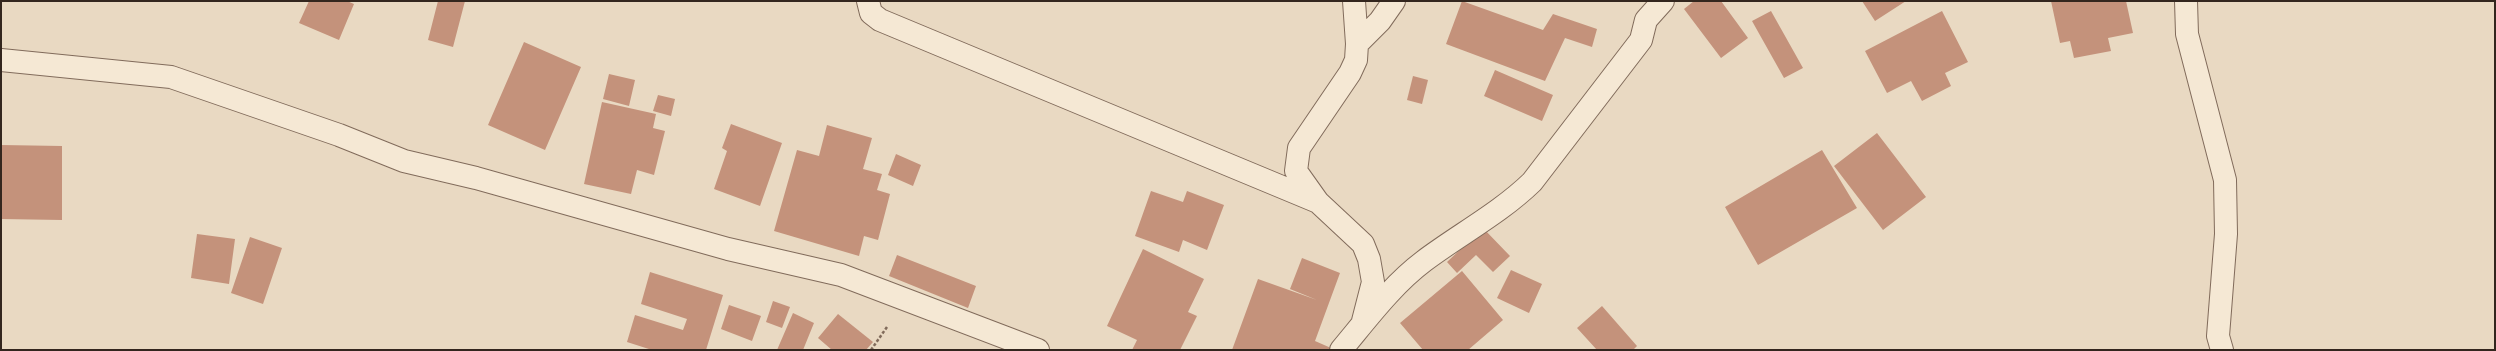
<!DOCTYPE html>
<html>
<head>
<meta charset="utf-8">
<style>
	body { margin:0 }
	#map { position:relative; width:2496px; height:351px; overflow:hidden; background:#e9d9c2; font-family:Lora,serif }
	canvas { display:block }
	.frame { position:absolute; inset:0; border:2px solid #33261e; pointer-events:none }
</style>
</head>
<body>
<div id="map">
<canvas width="2496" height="351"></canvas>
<div class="frame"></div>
</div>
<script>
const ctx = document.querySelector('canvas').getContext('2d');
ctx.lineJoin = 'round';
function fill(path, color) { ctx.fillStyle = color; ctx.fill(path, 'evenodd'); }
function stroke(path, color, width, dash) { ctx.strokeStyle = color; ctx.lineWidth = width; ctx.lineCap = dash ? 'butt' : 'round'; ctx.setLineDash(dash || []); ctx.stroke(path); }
const building = new Path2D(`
	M309 1H347L354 4 339 40 299 23Z
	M438 1H465L453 47 428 40Z
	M1462 1 1543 30 1553 14 1597 29 1592 47 1565 38 1545 81 1446 44Z
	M1694 1H1721L1748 38 1721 58 1684 9Z
	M1862 1H1906L1875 21Z
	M2051 1H2126L2133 33 2108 38 2111 51 2074 58 2070 41 2060 43Z
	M1771 11 1803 68 1784 78 1752 21Z
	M1942 11 1968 62 1945 73 1951 86 1922 101 1911 81 1887 93 1865 51Z
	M524 42 581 67 545 150 488 125Z
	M1495 70 1553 95 1542 121 1484 96Z
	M609 74 635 80 629 106 603 99Z
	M1413 76 1428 80 1422 104 1407 100Z
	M658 95 675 99 671 116 653 111Z
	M602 102 656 114 653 128 665 131 654 175 637 170 631 194 584 184Z
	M731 124 782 143 760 206 714 189 727 151 722 148Z
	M827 125 872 138 863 169 882 174 877 190 890 194 878 240 864 236 859 256 774 231 797 150 819 156Z
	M1877 133 1926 197 1883 230 1834 166Z
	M1 145 62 146V220L1 219Z
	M1822 150 1857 208 1758 265 1725 207Z
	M896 154 921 165 913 186 888 175Z
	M1151 191 1183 202 1187 191 1224 205 1207 250 1183 240 1179 252 1135 236Z
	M1483 228 1510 256 1493 272 1476 255 1457 273 1447 262Z
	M197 234 235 239 229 284 191 278Z
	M250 237 282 248 263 304 231 293Z
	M1143 249 1204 279 1188 312 1197 316 1180 350H1132L1137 340 1107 326Z
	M897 255 976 286 968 308 889 276Z
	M1302 258 1340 273 1315 341 1331 348 1330 350H1232L1258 279 1317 300 1290 289Z
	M1511 270 1542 284 1529 313 1497 298Z
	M1462 271 1503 320 1468 350H1423L1400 323Z
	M650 272 723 295 706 350H652L627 342 635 315 683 330 687 319 641 304Z
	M773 301 790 307 782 328 766 322Z
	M729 305 761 316 752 341 721 329Z
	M1602 306 1637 346 1633 350H1597L1577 328Z
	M793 313 814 323 803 350H777Z
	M838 314 873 342 866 350H832L818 338Z`);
const path = new Path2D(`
	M871 350 887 327`);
const minor = new Path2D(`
	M868 1 871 13 880 20 1318 202
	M1354 1 1357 44 1356 60 1350 73 1299 148 1296 171 1318 202 1363 244 1369 259 1373 282 1363 321
	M2186 1 2187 34 2225 180 2226 234 2218 336 2222 350
	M1357 44 1380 21 1394 1
	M1 60 171 77 339 135 404 161 476 178 728 249 841 275 1038 350
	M1341 350C1367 319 1392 285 1424 261 1460 234 1500 213 1532 182L1641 40 1646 20 1663 1`);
fill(building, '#c4927b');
stroke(minor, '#816b5b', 24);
stroke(path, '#816b5b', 2.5, [3, 2]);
stroke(minor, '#f5e8d4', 22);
</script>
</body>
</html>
